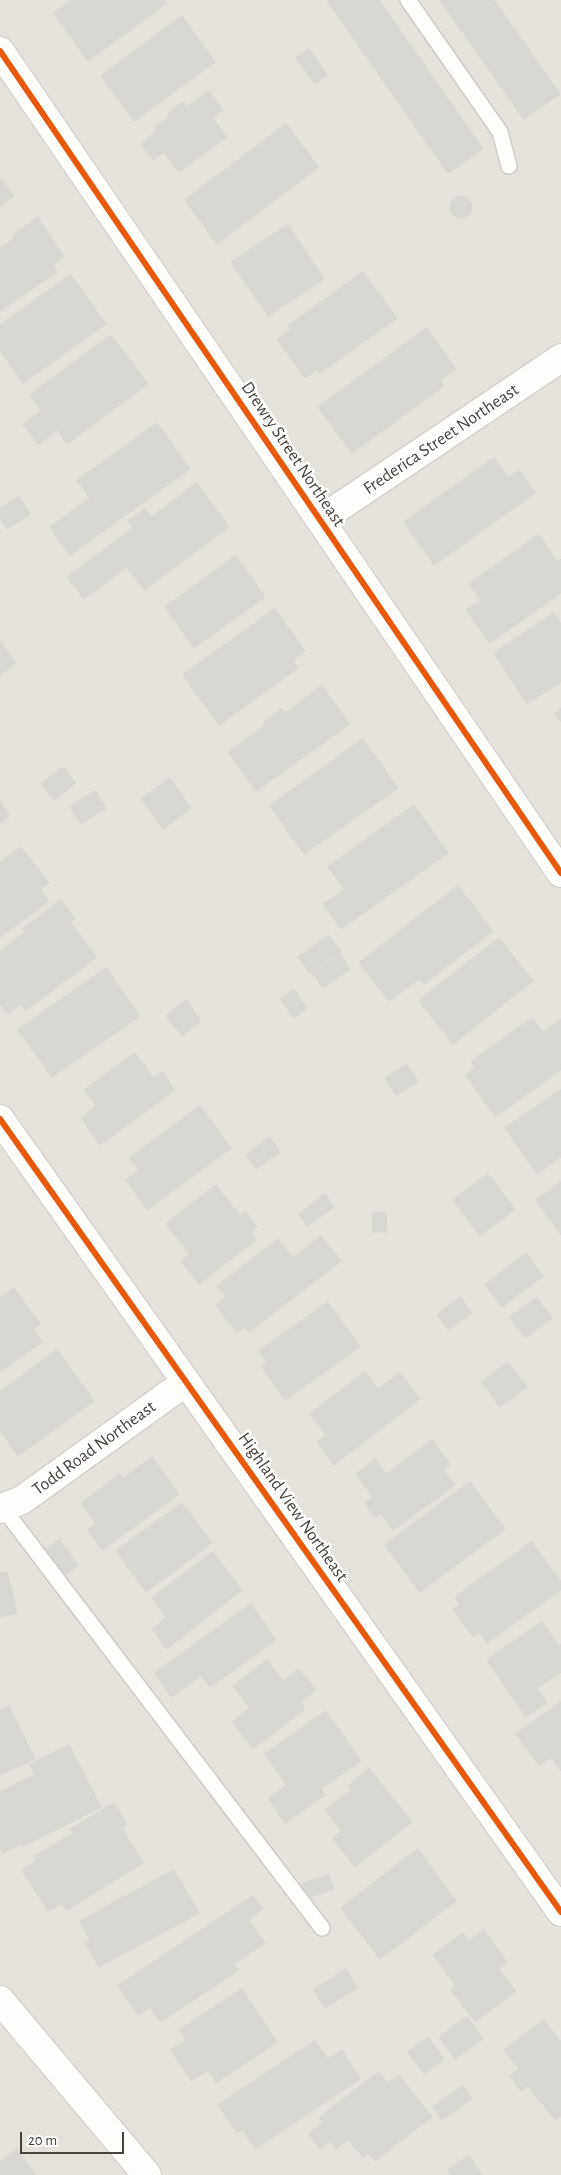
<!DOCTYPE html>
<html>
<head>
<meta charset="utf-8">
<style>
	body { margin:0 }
	#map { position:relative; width:561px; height:2175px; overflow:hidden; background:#f1efec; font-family:"Alegreya Sans",sans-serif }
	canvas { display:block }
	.scale { position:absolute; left:20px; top:2132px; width:104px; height:22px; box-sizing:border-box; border:2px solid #464039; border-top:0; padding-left:6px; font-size:15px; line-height:18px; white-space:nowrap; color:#464039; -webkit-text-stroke:4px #fff; paint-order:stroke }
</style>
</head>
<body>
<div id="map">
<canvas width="561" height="2175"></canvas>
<div class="scale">20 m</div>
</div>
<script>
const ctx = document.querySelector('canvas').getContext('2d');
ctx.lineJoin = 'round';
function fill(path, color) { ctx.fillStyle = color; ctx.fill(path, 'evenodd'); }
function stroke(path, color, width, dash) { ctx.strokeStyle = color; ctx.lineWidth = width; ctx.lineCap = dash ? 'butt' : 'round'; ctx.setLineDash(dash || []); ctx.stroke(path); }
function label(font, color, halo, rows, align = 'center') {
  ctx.font = font + ' "Alegreya Sans",sans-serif'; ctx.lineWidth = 5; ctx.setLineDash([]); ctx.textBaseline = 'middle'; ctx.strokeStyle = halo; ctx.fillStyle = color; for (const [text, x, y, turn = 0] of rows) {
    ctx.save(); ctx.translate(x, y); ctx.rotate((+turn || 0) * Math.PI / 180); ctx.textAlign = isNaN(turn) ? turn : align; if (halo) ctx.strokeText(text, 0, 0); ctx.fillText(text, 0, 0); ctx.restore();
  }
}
const residential = new Path2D(`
	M0 0H561V2175H0Z`);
const building = new Path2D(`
	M72 0H165L167 3 88 61 54 13Z
	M327 0H379L483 149 448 173Z
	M440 0H494L560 94 524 119Z
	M182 16 215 62 134 121 101 76Z
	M309 49 327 75 315 84 296 58Z
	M209 91 223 110 212 117 227 137 179 172 164 152 153 160 141 144 157 131 154 128 170 116 168 113 183 102 186 107Z
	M286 124 319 167 217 244 185 200Z
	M0 178 14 196 0 206Z
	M450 207a11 11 0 1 1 22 0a11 11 0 1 1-22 0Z
	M38 218 64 257 53 265 57 272 0 311V248L15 238 13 235Z
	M288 225 324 279 268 316 231 262Z
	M363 272 397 318 320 373 318 369 305 378 277 339 291 329 288 326Z
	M71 275 106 324 23 383 0 351V325Z
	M427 328 456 369 440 380 444 386 352 453 318 407Z
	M111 335 148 384 67 444 57 430 38 445 23 424 41 411 30 395Z
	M157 423 190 469 70 555 50 527 90 498 77 481Z
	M494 458 509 478 519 470 535 493 434 565 404 522Z
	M197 483 229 527 144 590 127 567 84 599 67 577 133 528 128 521 145 509 151 517Z
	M19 497 30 514 7 529 0 519V509Z
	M539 535 557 562 561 559V593L490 643 466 610 481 600 469 584Z
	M236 556 265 597 194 648 165 607Z
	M275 609 305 651 293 660 298 668 219 725 183 675Z
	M554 613 561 624V682L527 704 494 653Z
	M0 641 16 663 0 675Z
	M322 686 350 724 256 791 228 752 266 725 263 722 282 709 285 713Z
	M561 709V722L555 714Z
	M363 739 398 788 304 854 270 806Z
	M63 767 76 783 54 800 41 784Z
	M170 778 191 808 163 829 141 799Z
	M95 791 106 808 81 824 70 807Z
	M0 801 10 816 0 823Z
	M414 805 448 853 341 929 323 904 345 890 328 867Z
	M21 847 49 883 40 889 49 901 0 937V863Z
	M458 886 493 931 424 984 419 979 389 1001 359 963Z
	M61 900 75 919 70 922 97 957 26 1010 21 1004 7 1014 0 1004V951L25 932 23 929Z
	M329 935 341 952 310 974 299 957Z
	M499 938 533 981 453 1044 419 1001Z
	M340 955 350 969 323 988 313 974Z
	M106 968 140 1016 52 1077 18 1030Z
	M294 990 307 1008 294 1018 280 999Z
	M186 1000 201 1021 182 1036 166 1016Z
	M532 1018 543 1032 561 1019V1070L495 1117 466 1075 475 1068 471 1062Z
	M135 1053 154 1078 162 1072 175 1090 100 1145 81 1118 96 1106 84 1090Z
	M407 1064 418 1082 396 1095 385 1078Z
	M561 1090V1157L537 1174 505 1128Z
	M200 1106 231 1148 147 1210 126 1180 139 1170 130 1158Z
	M270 1137 280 1152 256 1169 246 1155Z
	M488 1174 515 1209 480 1236 453 1200Z
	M561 1182V1235L536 1200Z
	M216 1185 240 1216 245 1211 257 1227 250 1232 256 1240 199 1284 181 1261 190 1254 166 1224Z
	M325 1194 334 1207 307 1226 299 1214Z
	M373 1213H386L387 1232H373Z
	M321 1236 341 1261 249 1332 245 1327 237 1333 216 1305 226 1297 217 1286 278 1239 293 1258Z
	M526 1253 543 1276 502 1307 485 1285Z
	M14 1288 40 1324 33 1329 42 1342 0 1372V1298Z
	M460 1297 472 1313 448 1330 437 1315Z
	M537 1298 552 1318 525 1338 510 1317Z
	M328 1302 360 1347 285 1400 261 1366 267 1363 259 1351Z
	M57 1350 94 1401 18 1456 0 1431V1392Z
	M508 1362 527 1387 500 1407 482 1382Z
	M365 1372 378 1389 400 1373 420 1399 334 1465 317 1442 326 1435 310 1414Z
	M432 1440 450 1464 443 1469 455 1485 393 1530 381 1513 375 1518 365 1503 373 1497 356 1474 375 1459 386 1474Z
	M152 1457 179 1494 102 1550 88 1530 96 1524 81 1503 120 1474 123 1478Z
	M470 1482 505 1529 420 1592 385 1545Z
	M182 1503 212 1543 146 1592 116 1551Z
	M60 1540 78 1565 60 1579 41 1553Z
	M532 1542 561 1582V1590L487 1643 479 1632 473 1637 453 1609 460 1604 455 1597Z
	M213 1552 242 1590 167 1649 152 1629 167 1617 152 1598Z
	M7 1572 17 1613 0 1617V1574Z
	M251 1604 276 1640 210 1687 201 1675 171 1697 155 1673Z
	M542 1622 559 1646 561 1644V1672L537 1688 547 1702 526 1717 487 1660Z
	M267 1660 283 1681 299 1669 316 1690 300 1702 305 1709 253 1749 232 1722 250 1708 233 1686Z
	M561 1702V1771L551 1757 539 1766 516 1734Z
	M9 1706 35 1759 0 1775V1711Z
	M326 1711 361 1761 321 1789 325 1795 285 1823 268 1798 287 1785 265 1754Z
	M69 1745 101 1807 22 1847 21 1844 3 1853 0 1847V1792L35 1774 30 1765Z
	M369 1768 412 1822 355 1867 332 1838 342 1831 325 1810 351 1790 348 1786Z
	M114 1803 127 1824 122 1828 143 1863 67 1910 62 1903 48 1911 22 1870 36 1861 34 1857 73 1833 71 1829Z
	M418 1849 456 1901 380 1959 341 1908Z
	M174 1870 199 1913 99 1967 85 1943 90 1940 80 1921Z
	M329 1875 334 1889 306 1899 302 1884Z
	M253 1896 263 1909 248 1919 265 1943 234 1964 239 1970 160 2022 150 2007 138 2015 118 1986Z
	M484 1930 507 1962 498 1969 516 1991 475 2022 451 1990 456 1986 433 1955 463 1933 469 1941Z
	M346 1969 357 1988 325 2008 314 1990Z
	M242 1989 277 2042 216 2083 208 2070 191 2081 171 2050 186 2040 180 2030Z
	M467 2017 483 2039 455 2059 439 2037Z
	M544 2020 561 2042V2116L555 2120 528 2086 521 2091 510 2076 519 2069 504 2050Z
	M428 2037 444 2059 424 2074 408 2052Z
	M315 2041 328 2059 342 2050 360 2079 255 2149 243 2129 237 2133 218 2105Z
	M379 2072 388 2083 399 2075 432 2117 375 2161 369 2153 363 2158 348 2139 336 2149 330 2141 320 2149 308 2134 323 2123 319 2118Z
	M463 2086 472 2099 442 2120 433 2107Z
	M17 2149 36 2175H0V2162Z
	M469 2156 482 2175H451L448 2170Z`);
const lane = new Path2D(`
	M408 0 500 132 509 166
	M3 1508 322 1928`);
const street = new Path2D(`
	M0 51 561 873
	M320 520 561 358
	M0 1119 561 1912
	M0 1509 22 1500 186 1382
	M0 2000 147 2175`);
const cycleway = new Path2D(`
	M0 51 561 873
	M0 1119 561 1912`);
const streetNames = [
	["Frederica Street Northeast",441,439,-34],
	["Drewry Street Northeast",293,454,56],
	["Todd Road Northeast",94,1448,-36],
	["Highland View Northeast",293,1507,55]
];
fill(residential, '#e5e1db');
fill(building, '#d9d7d3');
stroke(building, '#d9d6d2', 1);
stroke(lane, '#cecbc8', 18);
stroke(street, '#cecbc8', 30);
stroke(lane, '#fdfdfc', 15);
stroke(street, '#fdfdfc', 28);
stroke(cycleway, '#e8590c', 6);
label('18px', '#464039', '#fff', streetNames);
</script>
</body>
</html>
